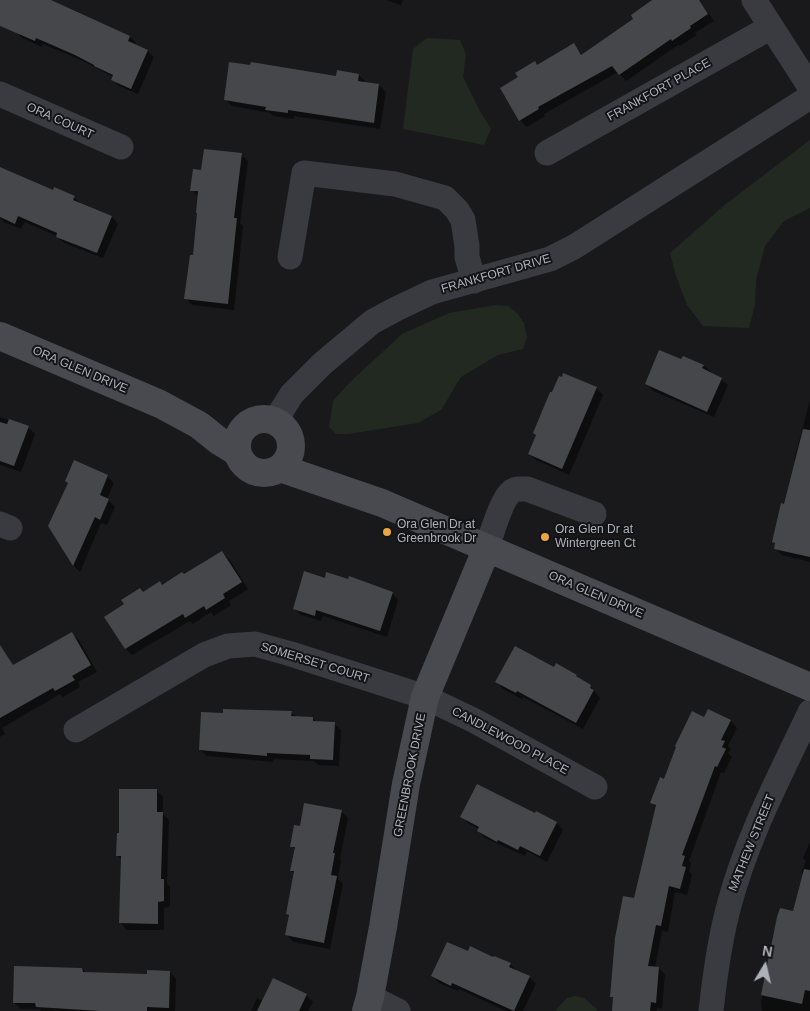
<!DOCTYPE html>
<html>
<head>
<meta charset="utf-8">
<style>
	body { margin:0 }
	#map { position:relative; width:810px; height:1011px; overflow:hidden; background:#19191b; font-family:Arial,sans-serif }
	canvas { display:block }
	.north { position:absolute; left:740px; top:941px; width:50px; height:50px; -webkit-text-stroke:4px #141416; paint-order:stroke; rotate:9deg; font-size:14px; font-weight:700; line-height:20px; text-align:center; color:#acb1ba }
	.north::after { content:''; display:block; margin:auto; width:18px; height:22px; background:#acb1ba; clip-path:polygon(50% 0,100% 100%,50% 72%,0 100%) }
</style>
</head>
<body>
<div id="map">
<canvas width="810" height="1011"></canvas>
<div class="north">N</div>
</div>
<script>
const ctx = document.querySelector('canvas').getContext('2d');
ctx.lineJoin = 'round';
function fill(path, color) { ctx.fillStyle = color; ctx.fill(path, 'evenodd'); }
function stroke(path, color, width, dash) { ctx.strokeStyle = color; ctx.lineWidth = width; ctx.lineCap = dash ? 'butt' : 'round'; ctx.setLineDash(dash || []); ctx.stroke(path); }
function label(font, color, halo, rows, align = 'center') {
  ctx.font = font + ' Arial,sans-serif'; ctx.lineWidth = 4; ctx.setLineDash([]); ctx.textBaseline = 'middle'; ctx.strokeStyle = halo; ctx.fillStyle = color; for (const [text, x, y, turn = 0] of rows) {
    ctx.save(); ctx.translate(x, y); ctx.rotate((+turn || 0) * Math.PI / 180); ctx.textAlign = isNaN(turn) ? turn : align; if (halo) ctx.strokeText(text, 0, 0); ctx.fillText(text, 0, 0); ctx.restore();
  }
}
const green = new Path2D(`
	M427 38 460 40 466 54 463 77 480 111 491 129 484 145 403 129 413 49Z
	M810 140V208L784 221 765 246 756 280 755 305 749 328 703 326 687 305 676 276 670 253 727 203Z
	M496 305 508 306 517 313 524 323 527 337 523 349 498 355 461 377 441 410 418 423 348 434H336L329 427 333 401 350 382 402 334 449 313Z
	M575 996 584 998 596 1008 597 1011H555L567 998Z`);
const shadow = new Path2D(`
	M0 0H34L53 2 130 37 136 43 135 46 148 51 154 57 138 94 119 86 112 79 113 77 83 61 43 44 42 47 22 38 16 32 0 24Z
	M386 0H403L401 5Z
	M657 0H699L714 21 695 33 697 35 680 46 678 45 626 81 618 72 544 114 545 116 527 127 520 120 538 66 574 45 583 56 635 19Z
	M359 75 365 81V83L379 85 386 92 380 129 294 116V119L273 116 270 113 232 106 225 99Z
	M241 155 248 161 240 223 243 226 234 310 192 305 186 298 194 256 199 214 198 197 192 190 202 171Z
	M0 167 54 192 74 197 81 204 112 217 118 224 103 258 64 243 57 236 25 222 21 229 4 222 0 218Z
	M683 357 704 366 728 385 714 417 653 391 646 384 682 361Z
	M564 375 597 389 603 395 569 475 536 460 529 454Z
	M810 400V562L782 555 775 548 776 545 773 542 785 506 796 462 794 460Z
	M0 417 28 427 35 434 21 472 0 465Z
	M107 476 114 483 107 499 115 507 107 525 101 523 80 572 74 566 50 526Z
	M222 552 229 559 248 589 229 601 231 605 214 616 211 612 193 624 190 621 132 655 126 649 143 593 184 575Z
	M325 579 348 580 392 593 398 600 387 637 323 616 321 621 301 615 294 608Z
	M72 634 79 640 97 672 78 682 80 687 63 697 60 694 2 728 5 734 0 737V669L13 666Z
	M576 676 590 686 600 698 583 729 523 697 522 699 503 689 497 682Z
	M709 710 731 721 737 728 728 746 731 749 728 753 732 757 724 773 721 772 689 861 691 863 689 871 692 875 687 895 675 892 668 932 662 931 655 968H659L665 975 662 1009 657 1008V1011H614V1000L611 996 657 808 652 803Z
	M291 712 296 717 313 718 317 722 334 724 341 730 339 766 318 765 314 761 273 759V762L207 756 200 750Z
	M156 790 163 797V814L169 820 167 884 170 887V907L164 908V930H127L121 923 122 860 118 856 120 834Z
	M341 811 348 818 340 859 341 861 338 879 343 884 330 949 293 942 287 935 290 917 287 914 295 874 291 871 296 850 292 846 301 827Z
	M537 813 557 823 563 830 547 862 527 851 525 856 485 838 478 831 479 829 468 823 461 817 536 815Z
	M810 842V1011H762L761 1002 778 918 794 913 804 875 801 872 806 861 803 858Z
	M468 952 510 964 517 971 529 977 536 984 523 1011H506L459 989 458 991 439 983 433 976Z
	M82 969 86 973 149 976 170 972 176 979 175 1011H41L39 1009H21L14 1002Z
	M306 995 313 1002 308 1011H251L257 998 263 1001Z`);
const building = new Path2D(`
	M0 0H51L130 36 128 41 148 50 131 89 111 80 113 75 94 66V65L75 55 36 38 35 41 0 26Z
	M652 0H699L708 14 690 26 691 28 672 41 671 39 619 75 612 66 538 107 539 109 519 121 500 88 518 77 515 73 535 61 537 65 574 43 581 55 633 19 631 15Z
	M229 62 250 65 251 62 336 76 337 70 359 74 358 81 379 84 374 123 288 110V113L265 110 266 107 224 100Z
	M204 149 242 153 234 218H237L228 304 184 299 190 255H193L197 213H196L198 191H190L193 169 201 170Z
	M0 167 53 190 54 187 75 196 73 200 112 216 97 253 56 237 57 233 18 216 15 224 0 217Z
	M659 350 681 359 683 356 704 365 702 368 722 378 707 412 645 384Z
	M563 373 597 387 562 469 528 454 536 435 533 433 550 392H552L559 376 562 377Z
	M9 419 29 426 14 466 0 461V422L7 424Z
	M803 429 810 430V557L774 549 775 543 772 542 781 503 784 504Z
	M74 460 108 475 100 495 109 499 100 520 95 517 73 566 48 526 68 483 65 481Z
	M222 551 242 582 223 594 225 598 206 610 204 606 185 618 183 614 125 649 104 617 124 604 121 600 140 588 143 592 160 581 162 585 182 572 184 574Z
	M304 571 325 578 326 572 348 579 349 576 393 592 380 631 316 610 315 616 293 609Z
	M72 632 91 665 72 676 75 680 55 691 53 688 0 718V645L13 665Z
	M515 646 554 667 556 663 577 675 576 676 591 685 590 688 594 690 576 723 517 691 516 693 495 682Z
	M223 709 292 711 291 716 313 717V721L335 722 333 760 310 759V755L267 753V756L199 750 201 712 223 713Z
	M708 709 731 720 721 740 725 741 722 747 726 749 717 767 715 766 682 855 685 856 682 866 686 867 680 889 669 886 661 926 656 925 648 966 659 967 656 1003 651 1002 650 1011H612L613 997H610L615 938 623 896 634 898 656 805 650 803 660 777 664 779 676 747 675 746 692 711 704 717Z
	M477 784 535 813 536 811 557 822 540 856 520 846 518 850 498 840 497 842 477 831 479 827 460 817Z
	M119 789H157V812H163L161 879H164V901L158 902V924L119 923 121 856H116L117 833H119Z
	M304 803 342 810 333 853H335L331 875 337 876 324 943 285 935 289 915 286 914 294 871H290L295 847H290L294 825 300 826Z
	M804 869 810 870V991L805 990 802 1004 761 995 777 917 780 908 793 911Z
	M447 942 468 951 470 946 493 957 494 956 511 963 509 967 530 976 514 1011 452 983 451 986 431 976Z
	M14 966 82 968 83 972 147 974V970L170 971 169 1008 147 1007V1011H101L36 1007 35 1003H13Z
	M273 978 307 994 299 1011H257Z`);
const street = new Path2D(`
	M754 0 810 87
	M0 94 121 147
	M547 153 771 27
	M290 257 304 173 395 184 445 198 457 210 463 220 467 246V257L474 281
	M275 421 292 394 322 364 372 322 396 309 432 292 550 259 574 247 810 97
	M0 524 10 528
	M487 548C491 535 502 499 511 492 516 488 521 489 527 489L594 514
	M76 730 204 655 228 646 255 644 291 654 425 697 475 721 595 787
	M370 997 398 1011
	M711 1011C715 974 720 937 730 902 748 835 781 774 810 712`);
const secondary = new Path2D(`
	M0 336 160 404 199 425 219 441 237 452
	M237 446a27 27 0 1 1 54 0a27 27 0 1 1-54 0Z
	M280 468 382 503 810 687
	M366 1011 370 997 383 927 406 784 425 697 487 548`);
const markers = [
	[387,532,5,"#e9a642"],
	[545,537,5,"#e9a642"]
];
const streetNames = [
	["FRANKFORT PLACE",659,90,-29],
	["ORA COURT",60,121,24],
	["FRANKFORT DRIVE",496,274,-16],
	["ORA GLEN DRIVE",80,370,23],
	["ORA GLEN DRIVE",596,595,23],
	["SOMERSET COURT",315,663,17],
	["CANDLEWOOD PLACE",510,741,28],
	["GREENBROOK DRIVE",410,775,-79],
	["MATHEW STREET",752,843,-68]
];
const poiNames = [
	["Ora Glen Dr at",397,525],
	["Greenbrook Dr",397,539],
	["Ora Glen Dr at",555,530],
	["Wintergreen Ct",555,544]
];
fill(green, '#212921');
fill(shadow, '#0007');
fill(building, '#46474b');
stroke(street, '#3a3b40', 25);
stroke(secondary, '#484a50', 28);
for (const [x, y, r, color] of markers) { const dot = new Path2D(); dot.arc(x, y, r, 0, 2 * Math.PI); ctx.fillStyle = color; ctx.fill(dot); stroke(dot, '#141416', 2); }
label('12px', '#acb1ba', '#141416', streetNames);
label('12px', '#acb1ba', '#141416', poiNames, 'left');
</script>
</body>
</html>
